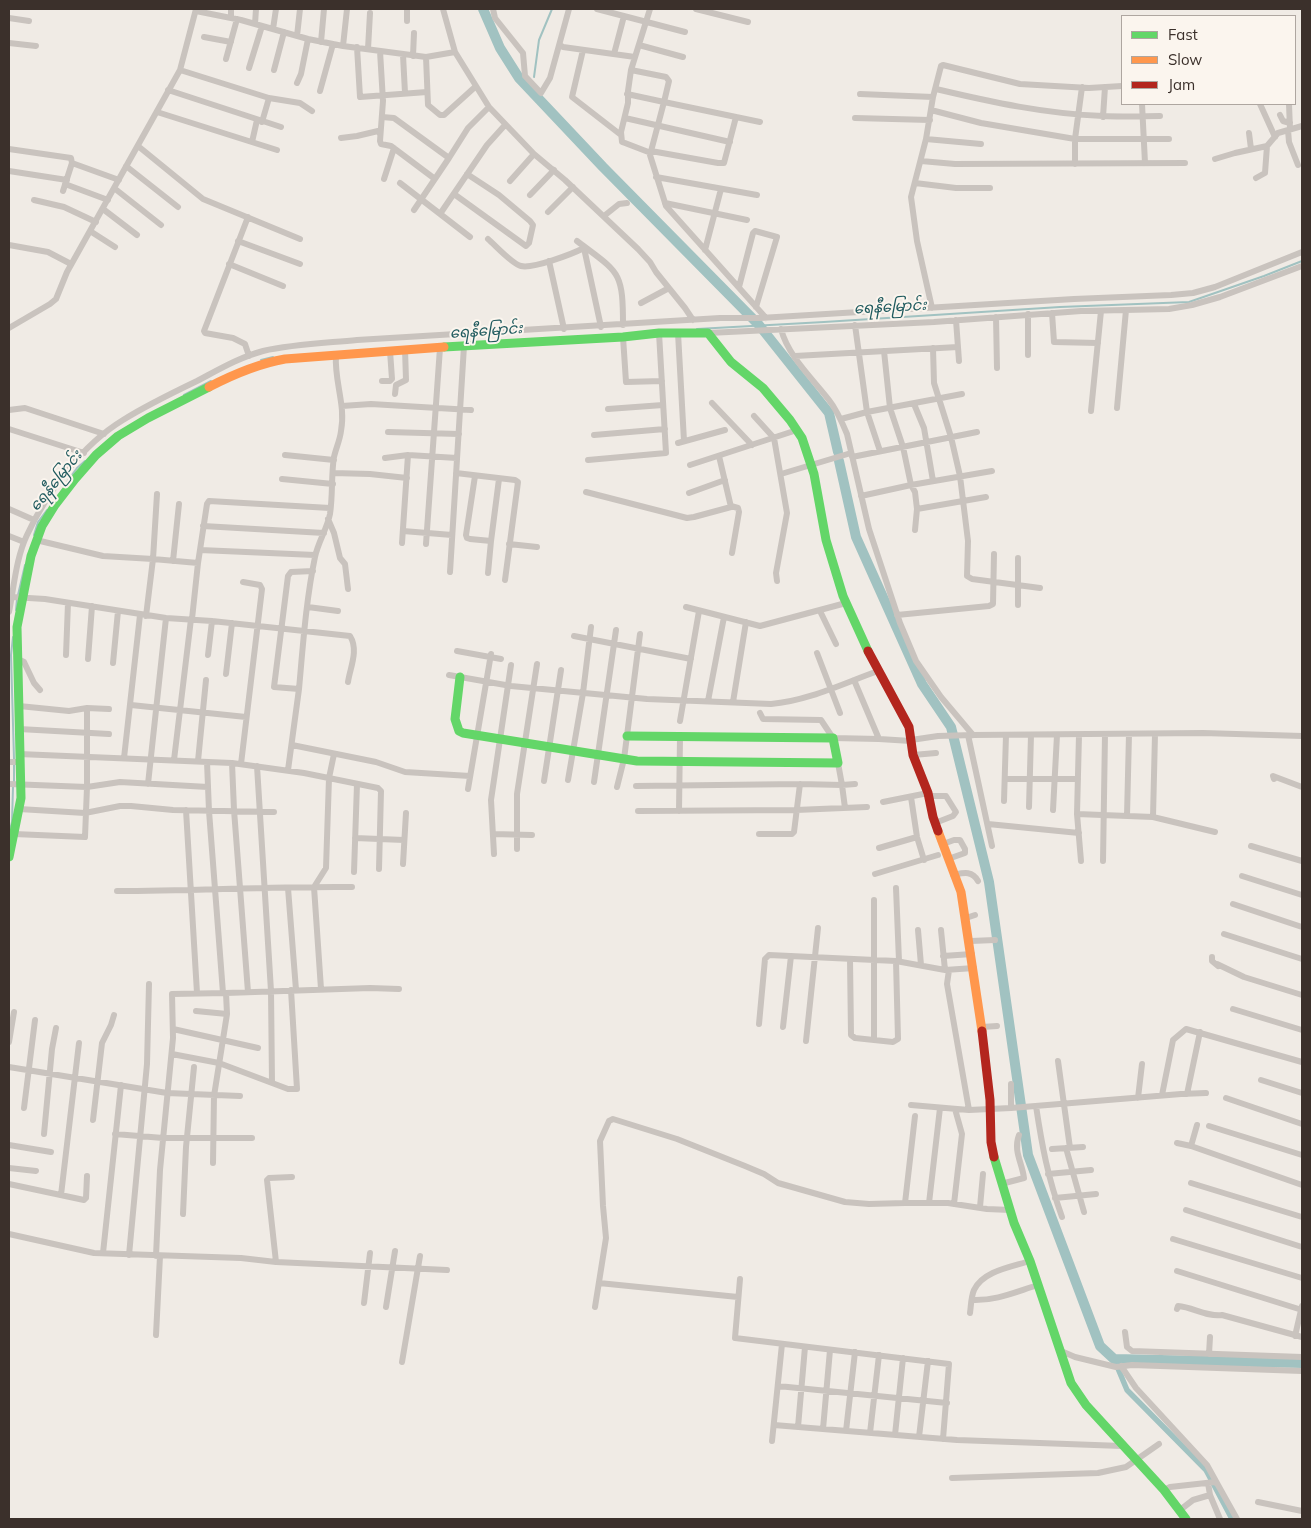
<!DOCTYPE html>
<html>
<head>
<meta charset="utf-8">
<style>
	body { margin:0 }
	#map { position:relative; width:1311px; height:1528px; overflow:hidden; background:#f0ebe5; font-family:Mulish,sans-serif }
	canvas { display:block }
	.frame { position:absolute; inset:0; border:10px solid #3b302b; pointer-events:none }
	.legend { position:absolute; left:1121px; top:15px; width:175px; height:90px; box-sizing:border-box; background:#fbf5ee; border:1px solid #aea6a0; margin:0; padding:6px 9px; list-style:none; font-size:15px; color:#3b302b }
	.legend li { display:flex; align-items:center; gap:10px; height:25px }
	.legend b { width:25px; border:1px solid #aea6a0 }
</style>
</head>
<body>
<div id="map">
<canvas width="1311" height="1528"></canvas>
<div class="frame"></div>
<ul class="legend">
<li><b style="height:6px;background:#63d668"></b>Fast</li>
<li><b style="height:6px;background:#ff974d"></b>Slow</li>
<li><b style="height:6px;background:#b3261e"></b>Jam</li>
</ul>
</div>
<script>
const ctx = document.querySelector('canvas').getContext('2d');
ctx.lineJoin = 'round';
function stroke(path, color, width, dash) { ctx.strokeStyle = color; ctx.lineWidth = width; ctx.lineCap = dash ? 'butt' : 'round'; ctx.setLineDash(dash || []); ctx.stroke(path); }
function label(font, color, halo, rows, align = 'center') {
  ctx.font = font + ' Mulish,"Noto Sans Myanmar",sans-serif'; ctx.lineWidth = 4; ctx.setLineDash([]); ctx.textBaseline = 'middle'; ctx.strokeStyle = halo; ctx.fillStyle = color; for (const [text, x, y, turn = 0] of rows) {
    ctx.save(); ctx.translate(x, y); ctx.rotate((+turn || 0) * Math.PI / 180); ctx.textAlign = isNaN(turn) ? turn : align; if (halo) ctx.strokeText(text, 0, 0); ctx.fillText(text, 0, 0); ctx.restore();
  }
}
const stream = new Path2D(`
	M534 77 539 40 552 9
	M697 329 824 322 1060 307 1189 302 1264 276 1302 261
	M261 360 273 357
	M184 395 211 381
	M67 482 77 468 85 461
	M34 535 38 522 47 510
	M18 595 25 565
	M16 610 17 599
	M13 637 11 655 14 759
	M14 782V764
	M9 834 12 822 13 787`);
const canal = new Path2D(`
	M1114 1359 1127 1390 1206 1470 1232 1519`);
const river = new Path2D(`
	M483 9 500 48 519 78 603 167 759 325 829 413 838 452
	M839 461 856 537 922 684 951 727 989 882 1028 1155 1100 1346 1114 1359 1302 1363`);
const street = new Path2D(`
	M443 9 455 52 489 107 534 154 565 180 638 249 650 262 656 272 685 308 693 320
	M493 9 495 18 523 53 525 76 541 93 550 78 569 9
	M597 9 685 32
	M650 9 631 70 628 91V103L621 132 622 142 625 143 651 153
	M696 9 748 22
	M196 11 241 20 308 39 343 46 426 57 455 52
	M9 18 29 21
	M231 18V9
	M407 21V9
	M255 24 256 9
	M273 29 276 9
	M297 36 300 9
	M204 37 231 42
	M321 42 324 9
	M9 43 36 46
	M560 45 563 47 635 57
	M639 45 683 57
	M343 46 347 9
	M357 47 360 97 427 92
	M368 49 370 13
	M583 50 572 97 621 135
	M380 51 383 101 380 141 381 144 391 146 435 179
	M614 54 624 16
	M403 55 405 93
	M413 56 414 33
	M426 57 428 105 440 115H444L475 87
	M226 59 237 19
	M249 68 262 26
	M180 70 269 98 300 103 312 111
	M274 70 284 32
	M297 83 301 74 308 39
	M936 89C991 102 1046 114 1103 116 1122 117 1141 116 1160 116
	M168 90 281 127
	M320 91 333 44
	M627 94 664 102 669 81 666 77 631 70
	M860 94 933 97
	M1142 104 1145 163
	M1260 104 1275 137
	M1289 104 1290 129
	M931 110 981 123 1075 139H1169
	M157 112 277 150
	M1280 115 1283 121 1290 123
	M382 117 394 118 449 158
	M1103 117 1105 87
	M625 118 730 142
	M855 118 930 120
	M262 122 269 98
	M760 122 664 102 650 155 666 206 766 318
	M1288 130 1289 142 1298 165
	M1249 133 1251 149
	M341 138 357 136 378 131 380 134
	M926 139 981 144
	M252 142 257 120
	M138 146 203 199 300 239
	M9 149 71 158 72 163 63 191
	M651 151 718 163H724L736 117
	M1215 159 1235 153 1267 146 1278 133 1302 126
	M921 161 955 164 1185 163
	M72 163 119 180
	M1075 164V139L1082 87
	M126 166 178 207
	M9 171 67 180
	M656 177 757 195
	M1256 178 1265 173 1267 146
	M384 179 394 148
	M510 181 534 154
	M400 183 470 237
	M915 183 956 188H990
	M65 184 108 200
	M114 188 161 225
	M454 194 526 246 529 243 533 225 530 221 499 195 467 174
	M530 195 554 170
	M34 200 64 207 96 222
	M665 203 747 220
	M103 209 137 235
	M414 210 449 158 468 128 489 107
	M548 212 573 187
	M440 214 487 145 505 125
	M604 216 619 204 627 203
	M248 217 204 331 205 333 233 338 245 344 249 356
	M90 231 115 247
	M488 239C496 246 512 264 521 266 533 269 572 254 584 248L588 250
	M238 241 300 264
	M577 241C619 273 623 270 623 325
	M9 245 48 252 71 264
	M584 248 601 327
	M705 250 721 189
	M549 261 564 329
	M229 264 283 286
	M739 287 753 233 755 231 777 237 756 307
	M641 303 669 288
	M932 308 917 241 911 197 926 139 933 97 941 66 943 65 1020 84 1089 88 1122 86
	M1052 313 1054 342 1098 343
	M1028 314V355
	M996 317 997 368
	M956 320 959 361
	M855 325 867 412 880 451
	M9 328 50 304 56 299 67 272 180 70 196 9
	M781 329C788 356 812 378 829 400 837 410 842 422 847 434L869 529 900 623 916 661 941 697 973 735
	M678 333 684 441
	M708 333 934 322 1081 311 1169 309 1192 305 1220 297 1302 266
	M623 337 626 382 662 381
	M933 348 934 383 951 437 960 476 968 541 967 576 972 579 1040 588
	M884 351 890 408 903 447 911 485 915 492 917 509 915 530
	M795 356 958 347
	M382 381H390L392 379 390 351
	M395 394 396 385 406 380 405 349
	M712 403 752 445
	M914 404 924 428 933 481
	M342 406 371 404 471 410
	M1117 408 1126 310
	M608 409 663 405
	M9 410 25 408 104 434
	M1091 411 1101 311
	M754 416 774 438 787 513 776 573 777 581
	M841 419 867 412 962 394
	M9 429 84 453
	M388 432 459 434
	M594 435 665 429
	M678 443 725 430
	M285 455 334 460
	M852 457 977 432
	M385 458 408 455 457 458
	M588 460 666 453 659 333
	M690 465 797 430
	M333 473 370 474 407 478
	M456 473 515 480 518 482 505 580
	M781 474 851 453
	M475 476 466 535 467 538 470 539 491 541 499 479
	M282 479 333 484
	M586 492 687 518 694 517 731 507 719 456
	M689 493 725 480
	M861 496 911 485 992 471
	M731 506 738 508 739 512 732 553
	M9 509 34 520
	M917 509 986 497
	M328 519 334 533 340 558 345 564 348 589
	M203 526 324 533
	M403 531 452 535
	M9 536 24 542
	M36 540 103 556 153 559 157 494
	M402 543 408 455
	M426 544 440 348
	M509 544 537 547
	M200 550 315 555
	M173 561 179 504
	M198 563 207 504 209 501 330 508
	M313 571 291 572 288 576 274 687 299 689C303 645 306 600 315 557 318 542 327 529 330 514 333 495 331 475 334 457 336 448 340 440 341 431 346 405 334 381 336 355
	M450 572 464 346
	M488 573 491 541
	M12 597 45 599 166 618 212 621 350 636C359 650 350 668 348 682
	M1018 605V558
	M308 607 338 611
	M686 607 760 626 846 603
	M820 611 836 644
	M9 612C14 587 16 558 27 535 47 492 82 445 123 420 147 405 172 393 197 381 218 370 240 357 263 351 293 344 326 343 357 340L720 318H760L1074 299 1171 295 1193 293 1215 287 1302 252
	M897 615 989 606 993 604 994 554
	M146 616 153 559 198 563 192 619
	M574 636 691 659
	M457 651 501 659
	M817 653 840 713
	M66 655 68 603
	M208 655 212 621
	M18 659 24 662 34 683 40 690
	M88 659 92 606
	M113 663 118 611
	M226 674 232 623
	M449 675 511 686 647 699 771 704C808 701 844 683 878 671
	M854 680 879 739
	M708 701 724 617
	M733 702 746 622
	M131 705 246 717
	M19 706 69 711 87 708 109 709
	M760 713 763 719 821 720 833 738 879 739 911 741
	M680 721 699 611
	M19 729 109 734
	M968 735 992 846
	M1079 735 1077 814 1081 861
	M911 740 938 736 973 735 1203 733 1302 736
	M292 745 376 762 405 772 470 776
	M19 754 232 763 304 773 378 788 381 791 379 869
	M913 755 936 753
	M124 758 140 615
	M174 760 191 619
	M198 761 206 680
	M9 762H19
	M207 762 209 811 223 993
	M232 763 234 810 248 992
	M241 764 262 589 260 585 243 582
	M257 766 271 991 272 1083
	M288 770 299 689
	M1005 779H1078
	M1274 779 1273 776 1302 787
	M568 780 583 693 591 627
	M544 781 561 670
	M594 782 616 630
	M9 784 87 787 120 782 208 787
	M148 784 166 618
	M636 786 800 784 842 785 838 763
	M617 787 624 759 640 634
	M468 789 491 654
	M929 796H946L956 812 953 816 935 823
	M911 797 917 837 924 860
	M1004 801 1006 735
	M883 802 928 793
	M1029 807 1031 735
	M845 808 842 785 855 784
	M19 809 85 813 120 806H131L173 810 274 812
	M186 810 197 993
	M1053 810 1057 735
	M638 811 796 810 867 807
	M679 811 680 737
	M1077 814 1153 817 1215 832
	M1127 816 1129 734
	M1153 817 1155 734
	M988 824 1079 833
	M14 834 85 837 87 787V708
	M493 834 532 835
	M759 834H792L794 832 800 784
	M355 838 404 840
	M943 844 954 840H960L965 849V853L948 859
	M1251 846 1302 861
	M879 848 917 837
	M517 849V794L537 664
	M494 854 491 800 511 665
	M1103 861 1105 734
	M403 864 406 813
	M354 872 357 784
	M875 874 938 855
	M953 875C963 873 972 870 978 881
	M1242 876 1302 895
	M288 888 296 990
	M896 888 899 961
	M117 891C195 891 273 886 352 887
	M874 900V1040
	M1233 904 1302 927
	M966 918 975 915
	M918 930 921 965
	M941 930 945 970
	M1224 934 1302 959
	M971 941 995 940
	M943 956 972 954
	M1212 957V961L1218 966 1217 964 1244 977 1302 995
	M850 959 851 1035 855 1038 893 1042 898 1039 896 961
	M949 970 947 984 969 1110
	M321 989 314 887 326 868 329 778 334 754
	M1233 1009 1302 1030
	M196 1011 227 1014
	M759 1024 765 959 769 955 896 961 945 970 974 968
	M783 1027 791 956
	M982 1027 997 1026
	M173 1029 258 1048
	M806 1041 818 928
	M9 1042 14 1012
	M172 1054 219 1063 288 1089H297L291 990
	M1058 1061 1070 1148
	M9 1067 167 1093 240 1096
	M1261 1080 1302 1093
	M1187 1094 1200 1032
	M1162 1095 1173 1040 1186 1029 1302 1062
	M1138 1098 1142 1064
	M1226 1098 1302 1124
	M911 1105 969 1110 1011 1108V1084
	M1036 1106C1042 1146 1048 1178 1062 1217
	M24 1108 35 1020
	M1011 1108 1181 1094 1206 1093
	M93 1120 102 1043 111 1025 114 1015
	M1209 1126 1302 1155
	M44 1134 52 1049 56 1028
	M115 1134 163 1138H252
	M1177 1143 1191 1146 1302 1185
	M9 1145 51 1152
	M1191 1146 1197 1125
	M1066 1148 1084 1212
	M1052 1149 1083 1147
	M213 1163 214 1096 227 1014 226 993 370 988 399 989
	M9 1168 36 1171
	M1048 1174 1091 1170
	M1191 1183 1302 1217
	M9 1184 84 1200 86 1198 87 1176
	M1001 1184 1024 1178C1022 1162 1013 1151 1019 1135
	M61 1195 79 1043
	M1055 1198 1096 1194
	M905 1203 915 1116
	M929 1203 940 1108
	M954 1204 962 1134 955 1109
	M980 1207 983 1174
	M1186 1210 1302 1247
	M183 1214 186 1147 194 1067
	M9 1234 94 1253 241 1258 276 1262 267 1180 269 1178 292 1177
	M1173 1239 1302 1278
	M103 1253 121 1085
	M129 1255 147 1064 149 984
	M156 1256 160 1170 173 1038 172 994 226 993
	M276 1262 447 1270
	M1177 1271 1302 1310
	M740 1279 735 1338 949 1364 943 1439
	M599 1283 738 1297
	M972 1300C996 1301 1015 1292 1038 1285
	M364 1303 370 1253
	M386 1307 395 1251
	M595 1307 606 1238 603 1206 600 1141 609 1121 613 1119 677 1139 745 1166 764 1174 778 1183 845 1202 869 1204 905 1203H948L987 1209 1010 1210
	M1177 1309 1178 1306C1193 1307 1206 1317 1222 1315L1302 1337
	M970 1313C971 1306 971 1297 974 1290 983 1271 1011 1267 1030 1261
	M1125 1332 1127 1347 1132 1351 1302 1357
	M156 1335 160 1256
	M1295 1336 1302 1306
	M1061 1351 1075 1357 1116 1367 1132 1365 1302 1371
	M1209 1354 1210 1337
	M402 1362 420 1256
	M1121 1366 1136 1388 1207 1465 1218 1485
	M778 1386 947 1403
	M774 1425 957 1440 1122 1446
	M798 1427 805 1347
	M823 1429 830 1350
	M846 1431 855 1352
	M870 1433 879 1355
	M895 1435 903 1358
	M919 1437 928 1361
	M772 1441 782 1344
	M952 1478 1098 1473 1126 1467 1159 1444
	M1208 1483 1210 1495 1220 1519
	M1164 1490 1170 1487 1215 1482 1218 1485 1237 1519
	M1258 1502 1302 1511
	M1180 1510 1193 1500 1210 1495`);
const fast = new Path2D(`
	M444 347 623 337 659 333H708L731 362 763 388 790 420 802 438 814 474 826 540 843 596 868 651
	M460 677 455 719 459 731 463 733 637 761 838 763 833 738 627 736
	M9 857 21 798 17 627 31 556 42 526 55 505 75 479 96 455 118 436 148 418 209 387
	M994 1157 1014 1223 1030 1261 1071 1383 1086 1405 1164 1490 1186 1519`);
const slow = new Path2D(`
	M209 387C234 374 257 364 285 359L444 347
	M938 831 961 892 982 1031`);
const jam = new Path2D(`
	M868 651 909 727 913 755 928 793 933 817 938 831
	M982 1031 990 1100 991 1142 994 1157`);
const waterNames = [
	["ရေနီမြောင်း",890,307,-3],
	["ရေနီမြောင်း",486,331,-4],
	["ရေနီမြောင်း",56,481,-51]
];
stroke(stream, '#a1c2c1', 2);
stroke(canal, '#a1c2c1', 5.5);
stroke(river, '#a1c2c1', 10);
stroke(street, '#c9c3be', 6);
stroke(fast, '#63d668', 9);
stroke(slow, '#ff974d', 9);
stroke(jam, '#b3261e', 9);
label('italic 15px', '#1f5a5e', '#fbf5ee', waterNames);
</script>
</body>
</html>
